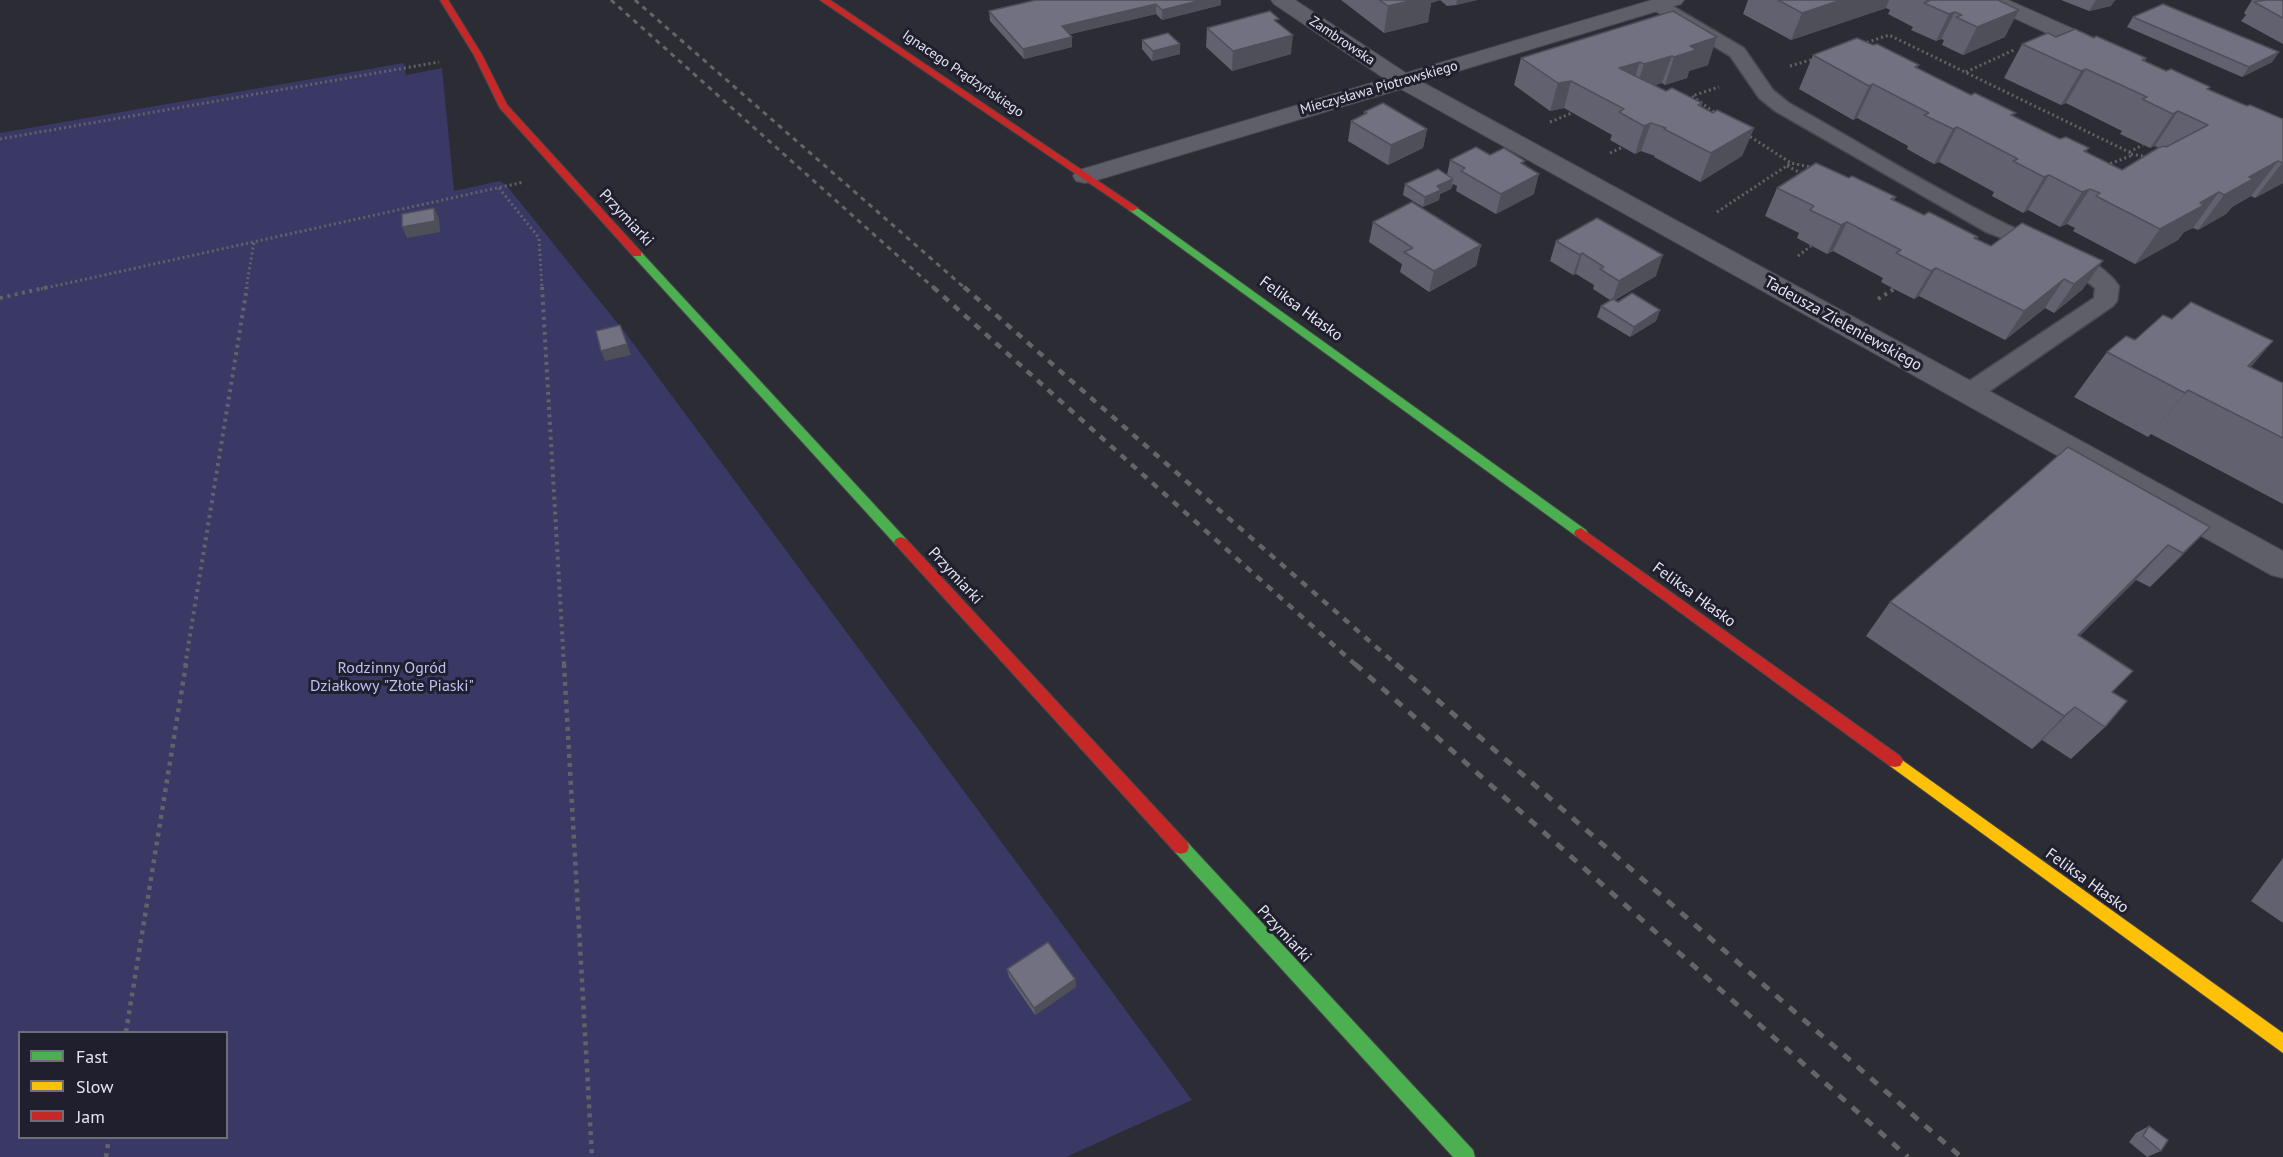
<!DOCTYPE html>
<html>
<head>
<meta charset="utf-8">
<style>
	body { margin:0 }
	#map { position:relative; width:2283px; height:1157px; overflow:hidden; background:#2c2c34; font-family:"PT Sans",sans-serif }
	canvas { display:block }
	.legend { position:absolute; left:18px; top:1031px; width:210px; height:108px; box-sizing:border-box; background:#1f1f2e; border:2px solid #6e6e7b; margin:0; padding:8px 10px; list-style:none; font-size:18px; color:#e4e5ef }
	.legend li { display:flex; align-items:center; gap:12px; height:30px }
	.legend b { width:30px; border:2px solid #6e6e7b }
</style>
</head>
<body>
<div id="map">
<canvas width="2283" height="1157"></canvas>
<ul class="legend">
<li><b style="height:8px;background:#4caf50"></b>Fast</li>
<li><b style="height:8px;background:#ffc107"></b>Slow</li>
<li><b style="height:8px;background:#c62828"></b>Jam</li>
</ul>
</div>
<script>
const ctx = document.querySelector('canvas').getContext('2d');
ctx.lineJoin = 'round';
function fill(path, color) { ctx.fillStyle = color; ctx.fill(path, 'evenodd'); }
function stroke(path, color, width, dash) { ctx.strokeStyle = color; ctx.lineWidth = width; ctx.lineCap = dash ? 'butt' : 'round'; ctx.setLineDash(dash || []); ctx.stroke(path); }
function label(font, color, halo, rows, align = 'center') {
  ctx.font = font + ' "PT Sans",sans-serif'; ctx.lineWidth = 6; ctx.setLineDash([]); ctx.textBaseline = 'middle'; ctx.strokeStyle = halo; ctx.fillStyle = color; for (const [text, x, y, turn = 0] of rows) {
    ctx.save(); ctx.translate(x, y); ctx.rotate((+turn || 0) * Math.PI / 180); ctx.textAlign = isNaN(turn) ? turn : align; if (halo) ctx.strokeText(text, 0, 0); ctx.fillText(text, 0, 0); ctx.restore();
  }
}
const green = new Path2D(`
	M404 63 406 75 442 68 454 191 500 181 507 186 627 335 1192 1100 1066 1157H0V133ZM20 1032H226V1138H20Z`);
const pathFar2 = new Path2D(`
	M1862 44 1889 35 2131 153 2130 156 2107 165
	M1790 66 1814 59
	M1966 72 2016 49
	M1718 115 1692 96 1719 87
	M1550 122 1572 113
	M1746 134 1791 163
	M0 139 439 62
	M2129 152 2143 145
	M1610 153 1623 147
	M2131 154 2148 157
	M1787 166 1805 175
	M499 188 539 238 542 289
	M1717 212 1791 163 1815 168
	M1798 256 1811 246
	M41 289 524 182
	M246 289 254 242`);
const pathFar1 = new Path2D(`
	M542 287 564 666
	M0 298 48 287
	M1878 299 1894 289
	M185 666 247 287`);
const path = new Path2D(`
	M564 664 592 1157
	M126 1032 186 664
	M106 1157 109 1138`);
const lane = new Path2D(`
	M1657 0 1664 1 1744 48 1773 90 1789 103C1859 142 1928 185 2000 221 2036 240 2094 250 2119 286L2117 301 2113 306 1978 399 1969 401 1960 399 1956 393 1960 387 2094 298 2095 288 2070 268 2036 251 1986 232 1775 111 1759 98 1730 56 1652 9 1649 5Z`);
const street = new Path2D(`
	M1271 0H1295L1406 73 1652 0H1684L1681 4 1422 82 2283 551V578L2271 575 1401 89 1094 181 1085 183 1076 181 1073 176 1076 171 1385 79 1274 4Z
	M1981 0H2008L2112 46 2115 51 2112 56 2104 57 2096 56 1984 4Z`);
const fast = new Path2D(`
	M1133 205 1586 530 1588 533 1586 536H1576L1129 210 1128 208Z
	M637 251 641 252 906 539 908 542 906 545H896L633 256 632 254Z
	M1181 840 1187 842 1473 1150 1475 1157H1453L1175 852 1173 847 1175 842Z`);
const slow = new Path2D(`
	M1895 755 2283 1033V1053L1890 766 1887 761 1890 756Z`);
const jam = new Path2D(`
	M440 0H448L482 55 507 105 641 252V256H633L500 108 474 55Z
	M820 0H830L1138 208 1133 211 1129 210Z
	M1581 528 1900 756 1903 761 1900 766 1895 767 1890 766 1576 536 1574 533 1576 530Z
	M901 537 906 539 1187 842 1189 847 1187 852 1181 854 1175 852 896 545 894 542 896 539Z`);
const railFar2 = new Path2D(`
	M611 0 935 289
	M635 0 966 289`);
const railFar1 = new Path2D(`
	M933 287 1357 666
	M964 287 1398 666`);
const rail = new Path2D(`
	M1355 664 1908 1157
	M1396 664 1961 1157`);
const wall = new Path2D(`
	M1036 0H1221V5L1162 20 1156 14 1070 34 1072 47 1024 59 990 21 989 11Z
	M1341 0H1477L1456 5 1447 6 1440 0 1431 3 1428 22 1384 33Z
	M1748 0H1998L2005 37 1963 55 1942 45 1944 40 1941 39 1936 41 1911 30 1913 27 1888 14 1890 10 1886 8 1791 40 1743 14Z
	M2061 0H2116L2114 1 2111 6 2089 11Z
	M2252 0H2283V44L2241 21 2246 15 2244 13Z
	M1673 11 1708 65 1689 71 1687 78 1665 85 1662 83 1655 85 1666 91 1702 103 1701 107 1713 113 1754 128 1742 156 1700 182 1654 157 1655 156 1641 151 1635 154 1610 140 1612 135 1564 108 1550 111 1514 85 1521 58Z
	M2133 17 2279 52 2272 62 2242 77 2127 27Z
	M1279 24 1291 54 1232 71 1206 47 1207 28Z
	M2056 37 2094 38 2146 58 2145 61 2247 106 2283 119V183L2255 198 2251 196 2232 207 2226 214 2198 230 2193 228 2184 232 2178 240 2135 264 2073 231 2075 228 2067 224 2060 227 2028 210 2023 213 1992 196 1994 192 1939 162 1934 164 1907 149 1908 146 1857 118 1853 120 1799 89 1813 55 1873 45 1919 65 1917 68 2060 139 2089 148 2086 152 2122 170 2159 148 2155 146 2150 148 2120 134 2122 131 2066 103 2061 105 2004 78 2022 44Z
	M1142 40 1180 44V54L1152 61 1142 49Z
	M1364 112 1427 129 1423 148 1388 165 1348 141 1351 121 1364 115Z
	M1490 155 1524 165 1534 194 1496 214 1456 191 1457 186 1453 184 1451 189 1440 194 1439 200 1423 207 1403 195 1405 184 1447 175 1450 160Z
	M1849 178 1896 197 1894 200 1924 215 1978 237 1976 239 1991 246 2022 223 2083 289 2054 313 2045 308 2005 340 1919 296 1914 299 1894 289 1881 282 1883 278 1833 251 1827 254 1797 238 1799 233 1765 216 1777 188Z
	M1373 222 1481 245 1476 266 1429 292 1400 272 1402 264 1369 242Z
	M1556 241 1656 276 1615 300 1618 302 1660 310 1656 321 1630 337 1597 317 1601 306 1610 300 1593 289 1594 285 1576 274 1573 275 1550 261Z
	M2135 340 2251 367 2283 383V504L2151 434 2148 437 2074 397 2107 352Z
	M2210 527 2150 587 2136 580 2079 636 2112 692 2105 727 2071 759 2042 740 2032 749 1866 636 1890 602Z
	M2283 858V923L2251 901Z
	M1007 969 1075 979 1076 987 1035 1015 1009 977Z
	M2149 1126 2161 1151 2147 1157 2129 1142 2136 1133Z`);
const shadedWall = new Path2D(`
	M1202 0H1221V5L1162 20V10Z
	M1413 0H1440L1431 3 1428 22 1384 33 1388 6Z
	M1457 0H1477L1456 5Z
	M1841 0H1889L1886 8 1791 40 1802 13Z
	M2096 0H2116L2114 1 2111 6 2089 11Z
	M1156 4V14L1063 36 1062 26Z
	M2019 10 2005 37 1963 55 1977 27Z
	M1955 12 1941 39 1936 41 1949 14Z
	M1293 35 1291 54 1232 71 1233 51Z
	M1072 37V47L1024 59 1023 49Z
	M1717 37 1708 65 1689 71 1687 78 1665 85 1674 57 1690 46Z
	M1180 44V54L1152 61 1153 51Z
	M2279 52 2272 62 2242 77 2249 67Z
	M1672 56 1662 83 1635 92 1644 64Z
	M1640 62 1631 89 1619 68Z
	M2086 69 2066 103 2061 105 2081 71Z
	M1571 81 1564 108 1550 111 1558 83Z
	M1873 84 1857 118 1853 120 1869 86Z
	M2178 111 2155 146 2150 148 2173 114Z
	M1651 123 1641 151 1635 154 1644 126Z
	M1957 127 1939 162 1934 164 1953 129Z
	M1754 128 1742 156 1700 182 1711 153Z
	M1427 129 1423 148 1388 165 1391 145Z
	M2278 161 2251 196 2232 207 2226 214 2198 230 2224 195 2249 177Z
	M2282 163H2283V183L2255 198Z
	M1539 174 1534 194 1496 214 1501 194Z
	M2049 175 2028 210 2023 213 2044 177Z
	M1453 179 1451 189 1440 194 1439 200 1423 207 1425 197 1437 186Z
	M2090 189 2067 224 2060 227 2082 192Z
	M2219 192 2193 228 2184 232 2178 240 2135 264 2160 229 2200 203Z
	M434 208 439 218 440 232 407 238 402 227Z
	M1847 222 1833 251 1827 254 1841 225Z
	M1481 245 1476 266 1429 292 1434 271Z
	M1582 253 1576 274 1573 275 1580 255Z
	M1663 255 1656 276 1612 301 1619 281Z
	M2103 261 2083 289 2054 313 2074 284Z
	M1936 268 1919 296 1914 299 1931 271Z
	M2064 279 2045 308 2005 340 2024 311Z
	M1660 310 1656 321 1630 337 1634 327Z
	M620 325 631 355 605 361 601 351Z
	M2273 341 2235 386 2248 366Z
	M2188 390 2148 437 2185 393Z
	M2210 527 2176 562 2150 587 2183 553Z
	M2168 545 2136 580 2047 669 2078 635Z
	M2075 707 2042 740 2032 749 2064 716Z
	M1075 979 1076 987 1035 1015 1034 1008Z`);
const building = new Path2D(`
	M1036 0H1202L1162 10 1156 4 1062 26 1072 37 1023 49 989 11Z
	M1379 0H1413L1388 6Z
	M1778 0H1841L1802 13Z
	M1926 0H1998L2019 10 1977 27 1956 17 1962 15 1955 12 1949 14 1924 3 1929 1Z
	M2265 0H2283V18L2254 2Z
	M2163 4 2279 52 2249 67 2133 17Z
	M1270 11 1279 19 1274 20 1293 35 1233 51 1207 28Z
	M1673 11 1717 37 1690 46 1696 50 1674 57 1672 56 1644 64 1640 62 1619 68 1666 91 1672 88 1702 103 1698 105 1713 113 1717 110 1754 128 1711 153 1664 129 1666 128 1651 123 1644 126 1619 112 1624 109 1571 81 1558 83 1521 58Z
	M2075 29 2094 38 2096 36 2146 58 2142 60 2166 71 2171 69 2210 87 2207 89 2247 106 2250 105 2283 119V163L2278 161 2249 177 2253 179 2224 195 2219 192 2200 203 2204 205 2160 229 2096 196 2100 193 2090 189 2082 192 2049 175 2044 177 2013 161 2018 159 1957 127 1953 129 1924 115 1929 113 1873 84 1869 86 1813 55 1857 38 1873 45 1877 44 1919 65 1915 67 1971 95 1975 93 2016 113 2011 115 2060 139 2066 137 2089 148 2084 151 2122 170 2158 148 2164 146 2166 147 2208 125 2178 111 2173 114 2142 99 2147 97 2086 69 2081 71 2022 44 2048 33 2056 37Z
	M1168 33 1180 44 1153 51 1142 40Z
	M1383 103 1427 129 1391 145 1351 121 1367 113 1364 112Z
	M1476 147 1490 155 1504 148 1525 161 1521 163 1539 174 1501 194 1461 171 1465 168 1450 160Z
	M1816 163 1849 178 1852 176 1896 197 1891 199 1924 215 1929 212 1978 237 1974 238 1991 246 2022 223 2103 261 2074 284 2064 279 2024 311 1936 268 1931 271 1910 260 1896 253 1901 250 1847 222 1841 225 1810 210 1814 206 1777 188Z
	M1438 169 1453 179 1437 186 1441 190 1425 197 1405 184Z
	M1412 202 1481 245 1434 271 1404 252 1413 248 1373 222Z
	M434 208 435 221 402 227V214Z
	M1597 218 1663 255 1619 281 1600 269 1604 267 1582 253 1580 255 1556 241Z
	M1632 293 1660 310 1634 327 1601 306 1613 299 1618 302Z
	M2191 302 2273 341 2248 366 2283 383V438L2188 390 2185 393 2107 352 2126 336 2135 340 2163 315 2172 319Z
	M620 325 627 344 601 351 596 331Z
	M2068 447 2210 527 2183 553 2168 545 2078 635 2133 671 2112 692 2127 701 2105 727 2075 707 2064 716 1890 602Z
	M1048 942 1075 979 1034 1008 1007 969Z
	M2149 1126 2168 1140 2161 1151 2143 1136Z`);
const farStreetnames = [
	["Zambrowska",1342,41,34],
	["Ignacego Prądzyńskiego",963,74,34],
	["Mieczysława Piotrowskiego",1379,88,-16]
];
const streetNames = [
	["Przymiarki",626,218,47],
	["Feliksa Hłasko",1301,309,36],
	["Tadeusza Zieleniewskiego",1843,324,29],
	["Przymiarki",955,576,47],
	["Feliksa Hłasko",1694,595,36],
	["Feliksa Hłasko",2087,881,36],
	["Przymiarki",1284,934,47]
];
const parkNames = [
	["Rodzinny Ogród",392,668],
	["Działkowy \"Złote Piaski\"",392,686]
];
fill(green, '#3a3865');
stroke(lane, '#47474d', 3);
stroke(street, '#47474d', 2);
stroke(fast, '#47474d', 2);
stroke(slow, '#47474d', 2);
stroke(jam, '#47474d', 2);
stroke(pathFar2, '#626269', 3, [2, 3]);
stroke(pathFar1, '#626269', 4, [3, 4.5]);
stroke(path, '#626269', 4.5, [4, 5]);
fill(lane, '#5e5f68');
fill(street, '#5e5f68');
fill(fast, '#4caf50');
fill(slow, '#ffc107');
fill(jam, '#c62828');
stroke(railFar2, '#64646b', 3, [5, 5]);
stroke(railFar1, '#64646b', 4.5, [7, 7]);
stroke(rail, '#64646b', 5, [9, 9]);
fill(wall, '#61616f');
fill(shadedWall, '#4f4f5a');
fill(building, '#717181');
stroke(building, '#4f4f5a', 1.5);
label('14px', '#e4e5ef', '#1f1f2e', farStreetnames);
label('16px', '#e4e5ef', '#1f1f2e', streetNames);
label('16px', '#bec0f3', '#1f1f2e', parkNames);
</script>
</body>
</html>
